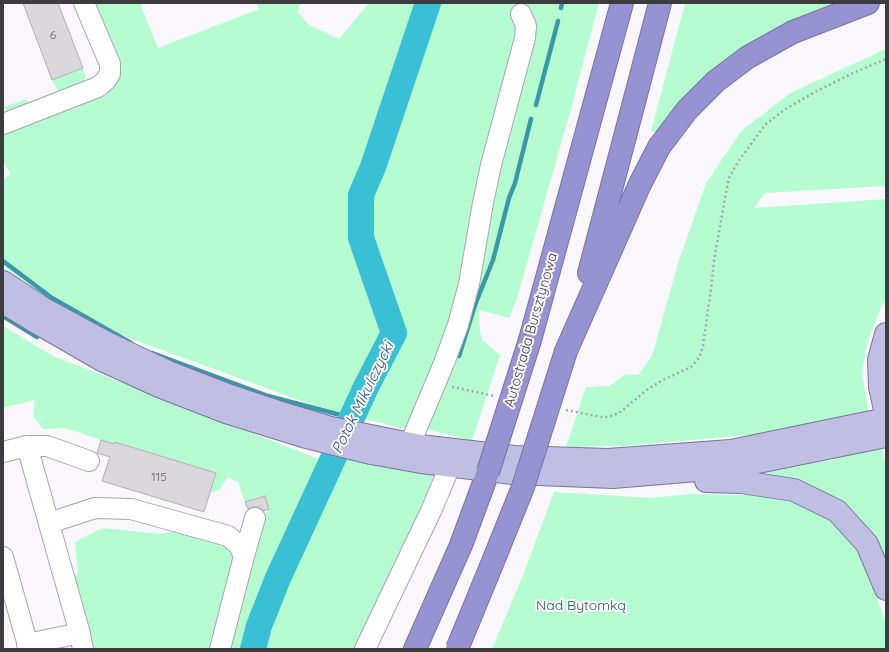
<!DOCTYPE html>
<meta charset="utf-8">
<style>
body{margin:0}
#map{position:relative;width:889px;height:652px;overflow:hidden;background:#f9f6fc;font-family:Quicksand,sans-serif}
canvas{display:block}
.frame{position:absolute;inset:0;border:4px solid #3c3b3e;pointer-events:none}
</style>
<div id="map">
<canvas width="889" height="652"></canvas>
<div class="frame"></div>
</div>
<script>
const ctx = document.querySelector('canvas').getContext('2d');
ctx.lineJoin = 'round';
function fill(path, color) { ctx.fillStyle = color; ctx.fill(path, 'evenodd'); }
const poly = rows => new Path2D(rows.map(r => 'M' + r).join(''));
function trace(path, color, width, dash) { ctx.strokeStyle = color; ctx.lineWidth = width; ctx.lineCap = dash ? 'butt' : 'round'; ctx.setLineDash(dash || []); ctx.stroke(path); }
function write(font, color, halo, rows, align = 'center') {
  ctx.font = font + ' Quicksand,sans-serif'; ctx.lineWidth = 4; ctx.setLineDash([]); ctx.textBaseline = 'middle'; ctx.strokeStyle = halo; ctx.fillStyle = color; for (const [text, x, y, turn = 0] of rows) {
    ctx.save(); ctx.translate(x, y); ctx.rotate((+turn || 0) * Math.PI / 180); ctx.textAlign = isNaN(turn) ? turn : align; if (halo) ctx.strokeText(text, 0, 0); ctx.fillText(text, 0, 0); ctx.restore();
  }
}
const green = poly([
 [96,3,140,3,158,48,259,9,256,3,300,3,298,12,309,25,339,39,369,3,599,3,571,109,516,302,509,318,479,310,480,332,483,341,500,355,472,441,410,425,404,429,318,407,118,334,70,313,3,266,3,179,11,174,3,162,3,131,96,95,118,57],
 [685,3,841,3,674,110,656,133,651,131],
 [886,49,886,186,765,193,754,208,886,199,886,300,881,307,867,344,862,372,869,414,785,432,623,446,566,447,586,387,609,386,626,374,638,375,652,356,678,263,706,183,742,130,792,92],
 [83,68,86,77,84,82,62,91,57,89,52,80],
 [27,99,27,103,24,106,8,111,3,107],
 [3,326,51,355,324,461,314,491,284,550,255,622,248,649,226,649,260,522,269,509,265,496,245,502,238,482,228,477,220,489,210,493,216,473,115,442,114,444,65,428,43,429,33,416,35,400,3,408],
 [881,444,886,466,886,568,874,541,752,474,830,460],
 [340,455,434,471,437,477,362,649,256,649,262,623,283,572],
 [554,492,653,498,689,494,755,495,792,502,819,514,841,529,860,551,886,623,886,649,492,649,523,575],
 [102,528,161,534,181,530,231,547,234,563,213,649,88,649,70,577,78,574,75,542]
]);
const stream = poly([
 [561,8,562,3],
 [536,105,558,21],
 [3,261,52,298,131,343],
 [3,316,37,337],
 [152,353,268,396,352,418],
 [459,356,475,305,493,260,509,198,515,183,531,119]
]);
const river = poly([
 [253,649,259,626,278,578,366,387,394,333,361,238,361,195,373,167,428,3]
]);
const building = poly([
 [23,3,58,3,83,68,52,80,23,3],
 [101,440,114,444,115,442,216,473,204,512,102,481,110,457,97,453,101,440],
 [265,496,269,509,264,511,259,507,253,507,248,509,245,502,265,496]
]);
const path = poly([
 [452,387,495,396],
 [566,410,601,417,608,417,619,413,648,389,663,380,691,367,699,358,703,346,711,289,714,261,725,198,729,178,738,162,765,125,784,110,813,93,853,73,886,59]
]);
const minor = poly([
 [3,124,98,87,105,81,110,74,110,64,84,3],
 [410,444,444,363,458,325,469,284,483,203,491,165,525,38,526,26,521,14],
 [27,446,47,446,89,461],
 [3,452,27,446,79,630,83,649],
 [49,523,95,508,131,509,228,536,239,545,244,556],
 [3,557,29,649],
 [27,644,80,633],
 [220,649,244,556,255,518],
 [365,649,431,511,450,466]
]);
const major = poly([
 [3,282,44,309,107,343,168,372,230,396,278,412,331,428,420,446,514,457,608,460,731,451,886,419],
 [3,302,36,322,102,360,159,386,226,412,303,436,371,453,421,462,513,473,613,477,733,467,886,436],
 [886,334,879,360,880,387,886,414],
 [706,481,741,482,794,490,837,511,867,544,886,589]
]);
const highway = poly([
 [589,273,632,110,660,3],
 [530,340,622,3],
 [566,351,621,227,639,186,659,147,687,110,716,81,748,57,793,32,868,3],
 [415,649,461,545,488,472]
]);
const highwayBridge = poly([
 [488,472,530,340],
 [457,649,494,559,523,487,566,351]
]);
const numberNames = [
 ["6",53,35],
 ["115",159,477]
];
const streetNames = [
 ["Autostrada Bursztynowa",531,330,-74]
];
const parkNames = [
 ["Nad Bytomką",581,606]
];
const waterNames = [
 ["Potok Mikulczycki",363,398,-64]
];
fill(green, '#b5fdd1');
trace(stream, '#3b98a7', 4.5);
trace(river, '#3ac0d4', 26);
fill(building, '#d9d6dc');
trace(building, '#b2afb4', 1);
trace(minor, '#a7a4aa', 22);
trace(major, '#77749e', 24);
trace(highway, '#77749e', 24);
trace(path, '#a8a5aa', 2.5, [2, 3]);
trace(minor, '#fff', 20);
trace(major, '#c1bee3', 22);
trace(highway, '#9792d1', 22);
trace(highwayBridge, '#77749e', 24, []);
trace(highwayBridge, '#9792d1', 22);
write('12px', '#636266', null, numberNames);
write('14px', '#3c3b3e', '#f9f6fc', streetNames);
write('14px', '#236543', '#f9f6fc', parkNames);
write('italic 15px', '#245962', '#f9f6fc', waterNames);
</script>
